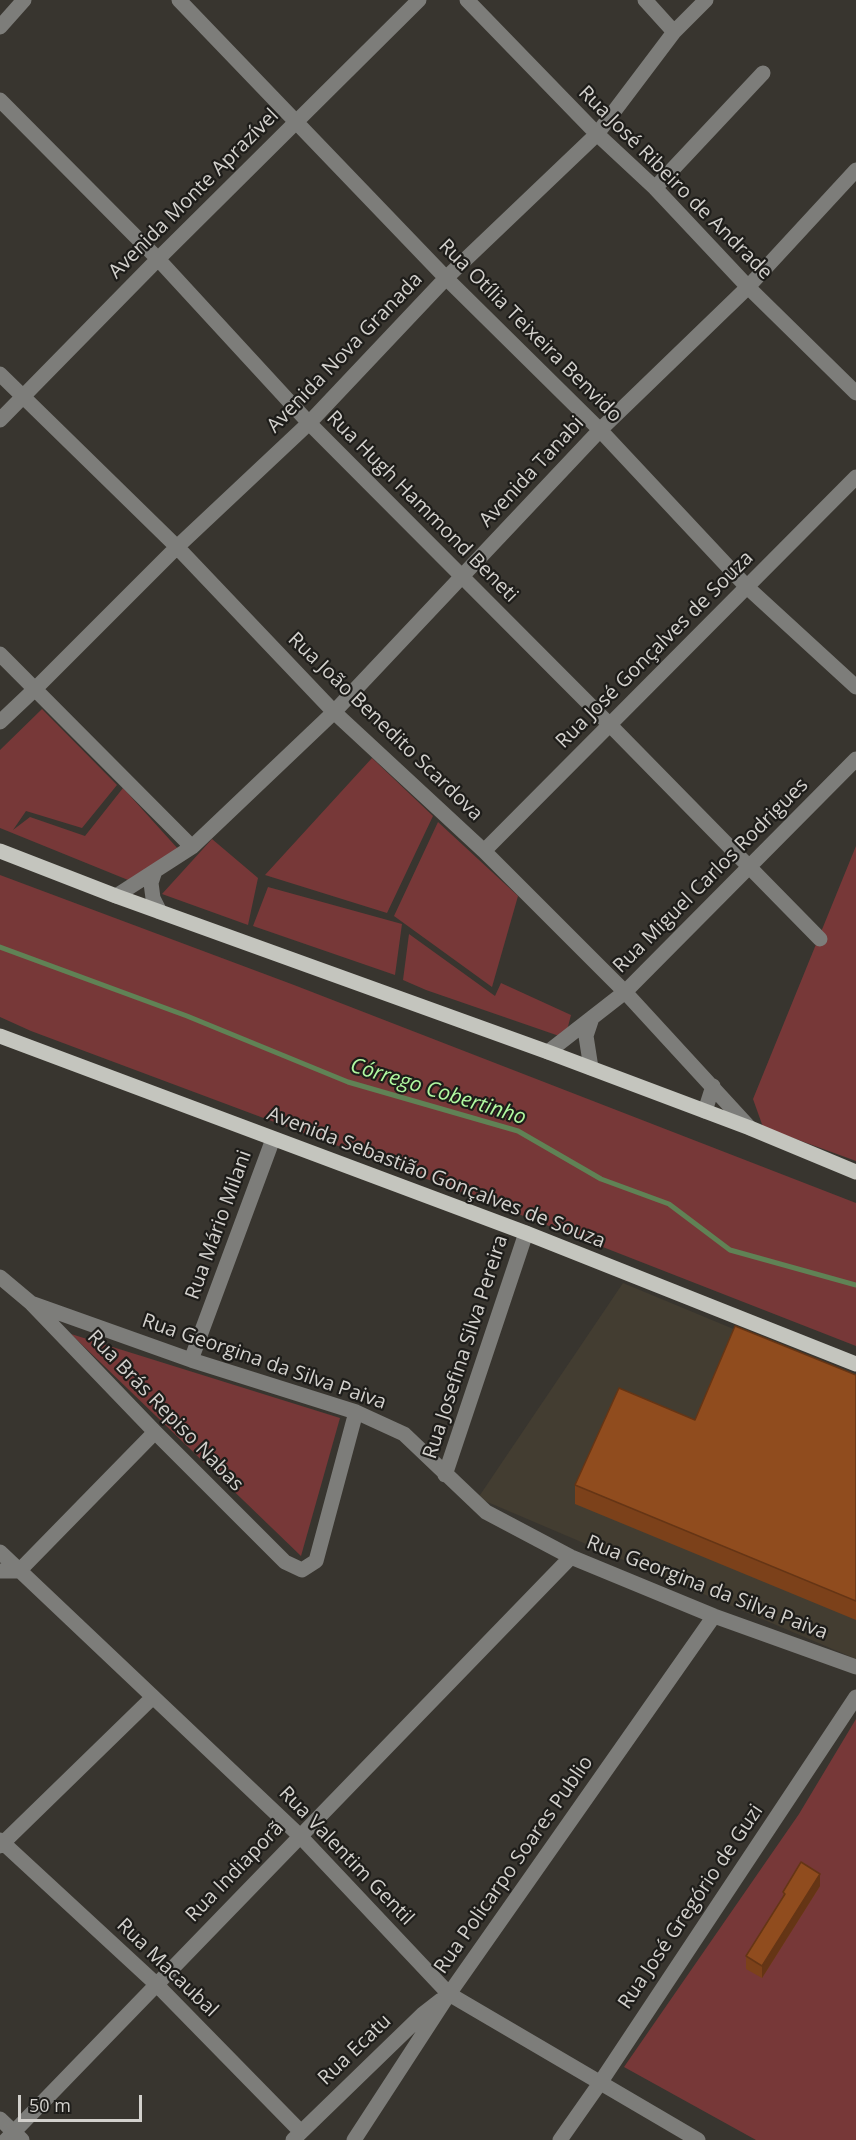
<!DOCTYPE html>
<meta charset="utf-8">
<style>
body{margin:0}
#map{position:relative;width:856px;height:2140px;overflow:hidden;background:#38352f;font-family:"Open Sans",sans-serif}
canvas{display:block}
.scale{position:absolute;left:18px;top:2095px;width:124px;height:27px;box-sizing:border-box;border:3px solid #d3d1cd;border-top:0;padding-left:8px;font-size:18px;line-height:21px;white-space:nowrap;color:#d3d1cd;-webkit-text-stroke:4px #1e1d1a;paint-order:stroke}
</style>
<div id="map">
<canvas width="856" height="2140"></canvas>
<div class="scale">50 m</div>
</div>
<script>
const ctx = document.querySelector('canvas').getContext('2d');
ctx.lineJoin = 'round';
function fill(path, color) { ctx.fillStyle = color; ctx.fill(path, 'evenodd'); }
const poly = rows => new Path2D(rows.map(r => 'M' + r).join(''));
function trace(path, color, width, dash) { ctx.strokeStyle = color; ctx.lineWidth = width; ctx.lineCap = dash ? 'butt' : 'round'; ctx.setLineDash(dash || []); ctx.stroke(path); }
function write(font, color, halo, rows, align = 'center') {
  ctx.font = font + ' "Open Sans",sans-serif'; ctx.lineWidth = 4.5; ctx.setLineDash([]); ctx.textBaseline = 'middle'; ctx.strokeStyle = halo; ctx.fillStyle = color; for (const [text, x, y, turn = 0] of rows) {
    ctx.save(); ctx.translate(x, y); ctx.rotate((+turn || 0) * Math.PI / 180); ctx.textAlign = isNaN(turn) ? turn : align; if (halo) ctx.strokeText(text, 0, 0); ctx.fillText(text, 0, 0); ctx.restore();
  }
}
const built = poly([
 [623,1283,856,1380,856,1659,478,1498]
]);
const green = poly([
 [42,709,117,785,82,828,26,811,13,830,30,817,85,836,123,788,179,850,133,882,0,828,0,750],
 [372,758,433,816,387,913,265,875],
 [438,822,518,896,492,987,394,916],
 [212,839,258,878,248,925,162,894],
 [856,846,856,1161,763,1127,753,1099],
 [0,875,294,985,856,1203,856,1346,480,1199,31,1031,0,1017],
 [268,887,402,924,395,975,253,926],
 [409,934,495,996,501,983,571,1015,565,1038,426,990,403,980],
 [71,1334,340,1418,301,1556],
 [856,1719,856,2140,756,2140,624,2067,799,1814]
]);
const stream = poly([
 [0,947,187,1016,348,1082,518,1131,601,1179,669,1204,730,1250,856,1285]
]);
const minor = poly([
 [179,0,446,278,600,430,747,587,856,687],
 [467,0,597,134,655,188,748,287,856,393],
 [645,0,674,32],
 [0,27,24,0],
 [0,100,158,259,309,423,610,725,820,939],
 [655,188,763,73],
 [0,374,177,547,334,712,484,851,625,992,750,1128],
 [0,420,158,259,419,0],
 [0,654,192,847],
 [0,722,35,689,177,547,309,423,446,278,597,134,674,32,706,0],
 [484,851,856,477],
 [155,871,151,883,153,898,160,912],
 [116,896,192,847,334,712,600,430,748,287,856,170],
 [548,1052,625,992,856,759],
 [591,1068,586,1036,592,1018],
 [705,1111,713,1086],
 [0,1277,31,1303,155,1432,285,1562,302,1570,316,1561,356,1412],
 [31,1303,191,1360,356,1412,404,1434,486,1512,571,1557,714,1616,856,1667],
 [191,1360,273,1139],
 [445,1475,526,1233],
 [0,1552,300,1836,449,1994,698,2140],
 [0,1571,19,1571,155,1432],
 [0,1840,156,1984,301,2132],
 [0,1846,153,1697],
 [0,2119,22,2140],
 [6,2140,571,1557],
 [293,2140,423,2014,441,2000],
 [354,2140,449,1994,714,1616],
 [560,2140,600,2083,856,1697]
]);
const major = poly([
 [0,851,116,896,548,1052,750,1128,856,1172],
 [0,1036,526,1233,856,1364]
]);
const wall = poly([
 [856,1375,856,1620,575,1504,575,1485,695,1420],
 [820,1886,762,1978,746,1969,746,1956,783,1898,783,1892]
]);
const shadedWall = poly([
 [820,1874,820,1886,762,1978,762,1966]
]);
const building = poly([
 [735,1326,856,1375,856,1601,575,1485,619,1388,695,1420,735,1326],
 [801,1862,820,1874,762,1966,746,1956,785,1894,783,1892,801,1862]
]);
const streetNames = [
 ["Rua José Ribeiro de Andrade",675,183,45],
 ["Avenida Monte Aprazível",194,194,-45],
 ["Rua Otília Teixeira Benvido",530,331,45],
 ["Avenida Nova Granada",345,353,-46],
 ["Avenida Tanabi",532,472,-47],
 ["Rua Hugh Hammond Beneti",422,507,45],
 ["Rua José Gonçalves de Souza",655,650,-45],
 ["Rua João Benedito Scardova",385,727,44],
 ["Rua Miguel Carlos Rodrigues",711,876,-45],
 ["Avenida Sebastião Gonçalves de Souza",436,1178,21],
 ["Rua Mário Milani",219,1225,-70],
 ["Rua Josefina Silva Pereira",466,1347,-72],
 ["Rua Georgina da Silva Paiva",264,1362,19],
 ["Rua Brás Repiso Nabas",165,1411,46],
 ["Rua Georgina da Silva Paiva",707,1588,21],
 ["Rua Valentim Gentil",346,1856,46],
 ["Rua Policarpo Soares Publio",514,1865,-55],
 ["Rua Indiaporã",235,1872,-46],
 ["Rua José Gregório de Guzi",691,1907,-56],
 ["Rua Macaubal",167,1968,44],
 ["Rua Ecatu",355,2050,-44]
];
const waterNames = [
 ["Córrego Cobertinho",438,1092,17]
];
fill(built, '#433d31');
fill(green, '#773838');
trace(stream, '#608255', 5);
trace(minor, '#7d7d7a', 15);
trace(major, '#c4c5be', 15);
fill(wall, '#7c411a');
fill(shadedWall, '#653515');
fill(building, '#904c1e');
trace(building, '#653515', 1.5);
write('20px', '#d3d1cd', '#1e1d1a', streetNames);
write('italic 21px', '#b1faa1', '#1e1d1a', waterNames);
</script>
